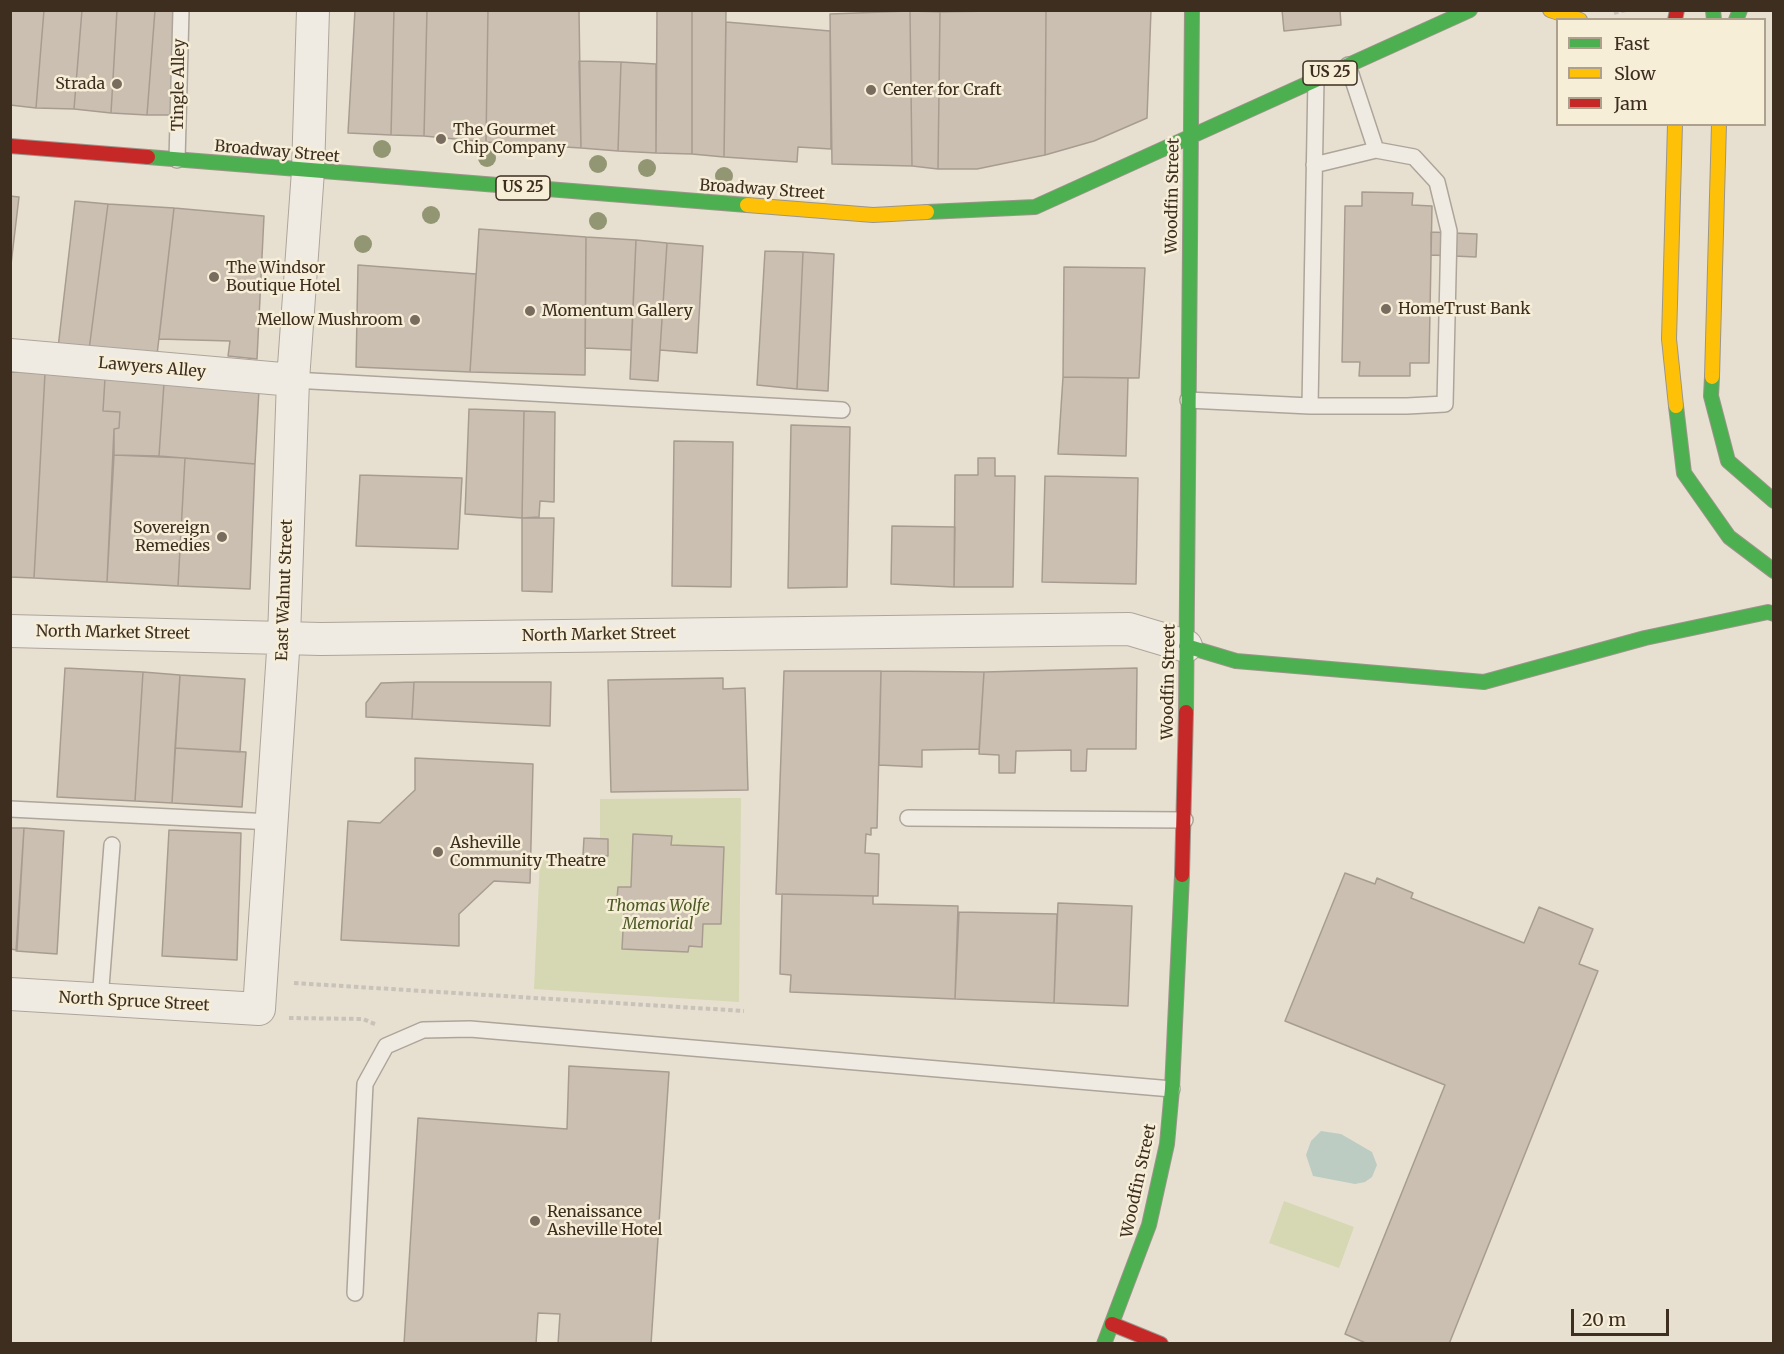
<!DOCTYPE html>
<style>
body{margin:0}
#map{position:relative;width:1784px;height:1354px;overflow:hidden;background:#e7e0d1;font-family:Merriweather,serif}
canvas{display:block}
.frame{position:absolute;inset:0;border:12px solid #3d2e20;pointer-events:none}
.legend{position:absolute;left:1556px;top:18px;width:210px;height:108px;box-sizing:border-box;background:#f7eed8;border:2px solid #ada18e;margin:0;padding:8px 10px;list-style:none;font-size:18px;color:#3d2e20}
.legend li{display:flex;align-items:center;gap:12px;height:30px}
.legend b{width:30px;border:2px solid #ada18e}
.scale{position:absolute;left:1571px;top:1309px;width:98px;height:27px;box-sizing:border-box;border:3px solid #3d2e20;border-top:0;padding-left:8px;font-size:18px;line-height:21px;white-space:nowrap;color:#3d2e20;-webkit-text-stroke:4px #f7eed8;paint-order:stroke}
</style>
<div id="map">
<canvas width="1784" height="1354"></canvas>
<div class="frame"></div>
<ul class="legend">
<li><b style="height:8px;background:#4caf50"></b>Fast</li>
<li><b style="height:8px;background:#ffc107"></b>Slow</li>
<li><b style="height:8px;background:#c62828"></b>Jam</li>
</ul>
<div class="scale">20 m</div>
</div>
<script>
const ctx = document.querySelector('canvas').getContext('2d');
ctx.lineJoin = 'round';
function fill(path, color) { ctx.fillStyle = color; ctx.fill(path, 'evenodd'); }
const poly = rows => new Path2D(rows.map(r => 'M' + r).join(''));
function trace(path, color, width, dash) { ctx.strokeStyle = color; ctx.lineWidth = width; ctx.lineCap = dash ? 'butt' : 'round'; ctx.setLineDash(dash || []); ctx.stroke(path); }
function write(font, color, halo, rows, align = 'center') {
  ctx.font = font + ' Merriweather,serif'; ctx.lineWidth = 5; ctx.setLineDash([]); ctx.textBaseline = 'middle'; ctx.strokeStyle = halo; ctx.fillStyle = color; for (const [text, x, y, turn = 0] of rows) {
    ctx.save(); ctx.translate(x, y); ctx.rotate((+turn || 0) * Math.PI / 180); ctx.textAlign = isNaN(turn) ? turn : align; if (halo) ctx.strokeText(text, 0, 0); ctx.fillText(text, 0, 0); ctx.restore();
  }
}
const green = poly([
 [741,798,739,1002,534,989,540,858,600,858,600,799],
 [1284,1201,1354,1227,1339,1268,1269,1243]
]);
const water = poly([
 [1321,1131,1341,1134,1372,1152,1377,1165,1372,1177,1365,1182,1355,1184,1313,1176,1306,1155,1311,1141]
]);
const building = poly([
 [10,10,44,10,36,108,10,105,10,10],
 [44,10,82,10,74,109,36,108,44,10],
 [82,10,117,10,111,113,74,109,82,10],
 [117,10,155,10,147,115,111,113,117,10],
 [155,10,174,10,173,115,147,115,155,10],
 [355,10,394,10,391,135,348,133,355,10],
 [394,10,427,10,424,136,391,135,394,10],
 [427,10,488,10,486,142,424,136,427,10],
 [488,10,579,10,581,148,486,142,488,10],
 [657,10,692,10,692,154,656,153,657,10],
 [692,10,726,10,724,157,692,154,692,10],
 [1046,10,1045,155,977,169,938,169,940,12,1046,10],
 [1046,10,1151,10,1147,118,1094,141,1045,155,1046,10],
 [1282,10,1340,10,1341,25,1284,31,1282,10],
 [910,11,912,166,832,164,830,14,910,11],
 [910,11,940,12,938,169,912,166,910,11],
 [726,22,830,31,831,149,798,147,797,162,724,157,726,22],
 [579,61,621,62,618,151,581,148,579,61],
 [621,62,656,64,656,153,618,151,621,62],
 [1362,192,1413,193,1412,205,1432,206,1429,363,1410,363,1410,376,1359,376,1360,362,1342,362,1345,206,1362,206,1362,192],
 [10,196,19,197,10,273,10,196],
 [75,201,108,204,89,350,58,348,75,201],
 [108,204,174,208,157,355,89,350,108,204],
 [174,208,264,216,257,359,228,356,230,341,159,339,174,208],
 [479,229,586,237,585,375,470,372,479,229],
 [1431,232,1477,234,1476,257,1431,255,1431,232],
 [586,237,636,240,631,350,585,348,586,237],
 [636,240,667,243,658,381,630,379,636,240],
 [667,243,703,246,697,353,660,350,667,243],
 [765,251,803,252,797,389,757,385,765,251],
 [803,252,834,254,828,391,797,389,803,252],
 [358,265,476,274,470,372,356,367,358,265],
 [1064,267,1145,268,1139,378,1063,377,1064,267],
 [10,372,45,373,34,578,10,577,10,372],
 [45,373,105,378,103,411,120,412,119,428,114,429,107,582,34,578,45,373],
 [1063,377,1128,378,1126,456,1058,454,1063,377],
 [105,378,164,383,159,456,114,455,114,429,119,428,120,412,103,411,105,378],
 [164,383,259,389,255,464,159,456,164,383],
 [469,409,524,411,522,518,465,514,469,409],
 [524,411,555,412,554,502,540,501,539,517,522,518,524,411],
 [791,425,850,427,847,587,788,588,791,425],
 [674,441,733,442,731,587,672,586,674,441],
 [114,455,185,458,178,586,107,582,114,455],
 [185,458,255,464,250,589,178,586,185,458],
 [978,458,995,458,995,476,1015,476,1013,587,954,587,955,475,978,475,978,458],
 [360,475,462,478,458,549,356,546,360,475],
 [1045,476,1138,478,1136,584,1042,582,1045,476],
 [522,518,554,518,552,592,522,591,522,518],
 [892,526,955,527,954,587,891,584,892,526],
 [65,668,143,672,135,801,57,797,65,668],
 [1137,668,1136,749,1087,749,1086,771,1071,771,1071,750,1016,751,1015,773,999,773,999,755,979,754,984,672,1137,668],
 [784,671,881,671,877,828,871,828,871,835,866,834,865,853,879,854,878,896,776,894,784,671],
 [881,671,984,672,979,749,922,750,922,767,879,765,881,671],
 [143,672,180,675,172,803,135,801,143,672],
 [180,675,245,679,240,752,175,748,180,675],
 [723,678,723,689,745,688,748,790,611,792,608,680,723,678],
 [414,682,551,682,550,726,412,719,414,682],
 [414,682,412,719,366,717,366,703,381,683,414,682],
 [175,748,246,752,242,807,172,803,175,748],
 [415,758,533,764,530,883,494,881,459,914,459,946,341,940,348,821,380,823,415,790,415,758],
 [10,828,24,828,17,950,10,949,10,828],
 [24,828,64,831,57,954,16,951,24,828],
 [169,830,241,833,237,960,162,956,169,830],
 [633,834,672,836,671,845,724,847,721,924,703,924,702,947,689,946,688,952,622,949,624,912,616,911,618,887,631,887,633,834],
 [584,838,608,839,608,856,583,855,584,838],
 [1345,873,1375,884,1377,878,1413,893,1411,898,1524,943,1539,907,1593,929,1579,964,1598,971,1449,1344,1368,1344,1345,1334,1445,1085,1285,1021,1345,873],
 [782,894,873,896,873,904,958,906,955,999,790,992,791,975,780,974,782,894],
 [1058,903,1132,906,1128,1006,1054,1003,1058,903],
 [959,912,1057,914,1054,1003,955,999,959,912],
 [569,1066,669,1072,651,1344,558,1344,560,1314,538,1313,536,1344,404,1344,418,1118,567,1129,569,1066]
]);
const path = poly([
 [1614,13,1626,10],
 [294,983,744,1011],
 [289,1018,363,1019,377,1025]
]);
const lane = poly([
 [1316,79,1310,406,1407,406,1445,404,1449,231,1437,182,1414,157,1376,150,1348,65],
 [177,160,181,10],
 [1314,165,1376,150],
 [293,380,842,410],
 [1188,400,1310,406],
 [10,809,272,822],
 [908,818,1185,820],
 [100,1000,112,845],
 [355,1293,365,1084,386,1046,423,1030,470,1029,1172,1089]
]);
const street = poly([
 [10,355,293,380],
 [10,631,321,639,1129,629,1186,646],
 [10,994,259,1009,284,637,293,380,308,171,313,10]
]);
const fast = poly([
 [1713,10,1714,20],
 [1736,20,1740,10],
 [148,157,747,205],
 [927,212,1035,207,1470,10],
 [1712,377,1711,396,1728,461,1774,501],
 [1676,406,1684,473,1729,537,1774,571],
 [1186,646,1236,661,1484,682,1645,638,1768,612,1774,614],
 [1186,712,1192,10],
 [1104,1344,1149,1225,1167,1144,1172,1089,1182,875]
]);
const slow = poly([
 [1550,10,1580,20],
 [1675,124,1669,339,1676,406],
 [747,205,873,215,927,212],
 [1712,377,1719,124]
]);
const jam = poly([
 [1675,20,1677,10],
 [10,146,148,157],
 [1182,875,1186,712],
 [1112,1324,1161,1344]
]);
const trees = [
 [382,149],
 [487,158],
 [598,164],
 [647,168],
 [724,176],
 [431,215],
 [598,221],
 [363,244]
];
const markers = [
 [117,84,6,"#786c5e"],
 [871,90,6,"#786c5e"],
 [441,139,6,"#786c5e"],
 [214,277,6,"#786c5e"],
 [1386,309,6,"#786c5e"],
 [530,311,6,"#786c5e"],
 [415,320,6,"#786c5e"],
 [222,537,6,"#786c5e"],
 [438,852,6,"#786c5e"],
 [535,1221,6,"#786c5e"]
];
const shields = [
 [1330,73,54],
 [523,188,54]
];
const shieldNames = [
 ["US 25",1330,73],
 ["US 25",523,188]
];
const poiNames = [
 ["Strada",105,84,"right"],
 ["Center for Craft",883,90],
 ["The Gourmet",453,130],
 ["Chip Company",453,148],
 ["The Windsor",226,268],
 ["Boutique Hotel",226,286],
 ["HomeTrust Bank",1398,309],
 ["Momentum Gallery",542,311],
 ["Mellow Mushroom",403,320,"right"],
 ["Sovereign",210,528,"right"],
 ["Remedies",210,546,"right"],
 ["Asheville",450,843],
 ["Community Theatre",450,861],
 ["Renaissance",547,1212],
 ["Asheville Hotel",547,1230]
];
const streetNames = [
 ["Tingle Alley",179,85,-89],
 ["Broadway Street",277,152,5],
 ["Broadway Street",762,190,4],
 ["Woodfin Street",1173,196,-89],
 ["Lawyers Alley",152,368,5],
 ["East Walnut Street",285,590,-88],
 ["North Market Street",113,633,1],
 ["North Market Street",599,635,-1],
 ["Woodfin Street",1169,682,-89],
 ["North Spruce Street",134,1002,3],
 ["Woodfin Street",1139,1181,-78]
];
const parkNames = [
 ["Thomas Wolfe",658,906],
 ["Memorial",658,924]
];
fill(green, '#d6d7b3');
fill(water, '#bcccc2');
fill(building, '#cbbfb2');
trace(building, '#a89c90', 1.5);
trace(lane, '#ada599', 18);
trace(street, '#ada599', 34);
trace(fast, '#9c958a', 16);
trace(slow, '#9c958a', 16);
trace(jam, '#9c958a', 16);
trace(path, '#c8c2b9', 4, [4.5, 3]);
trace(lane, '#efebe3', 15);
trace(street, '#efebe3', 32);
trace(fast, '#4caf50', 14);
trace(slow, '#ffc107', 14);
trace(jam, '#c62828', 14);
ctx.fillStyle = '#929673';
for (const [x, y] of trees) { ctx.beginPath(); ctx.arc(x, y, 9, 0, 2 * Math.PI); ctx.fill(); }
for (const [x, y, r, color] of markers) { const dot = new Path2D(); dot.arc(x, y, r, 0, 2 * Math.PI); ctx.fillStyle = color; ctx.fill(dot); trace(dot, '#f7eed8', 2); }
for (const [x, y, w] of shields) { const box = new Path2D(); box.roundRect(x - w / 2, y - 12, w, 24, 4.5); ctx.fillStyle = '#f7eed8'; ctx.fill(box); trace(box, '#3d2e20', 1.5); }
write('bold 15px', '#3d2e20', null, shieldNames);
write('16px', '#3d2e20', '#f7eed8', poiNames, 'left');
write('16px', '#3d2e20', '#f7eed8', streetNames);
write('italic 16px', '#4d5a26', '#f7eed8', parkNames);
</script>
